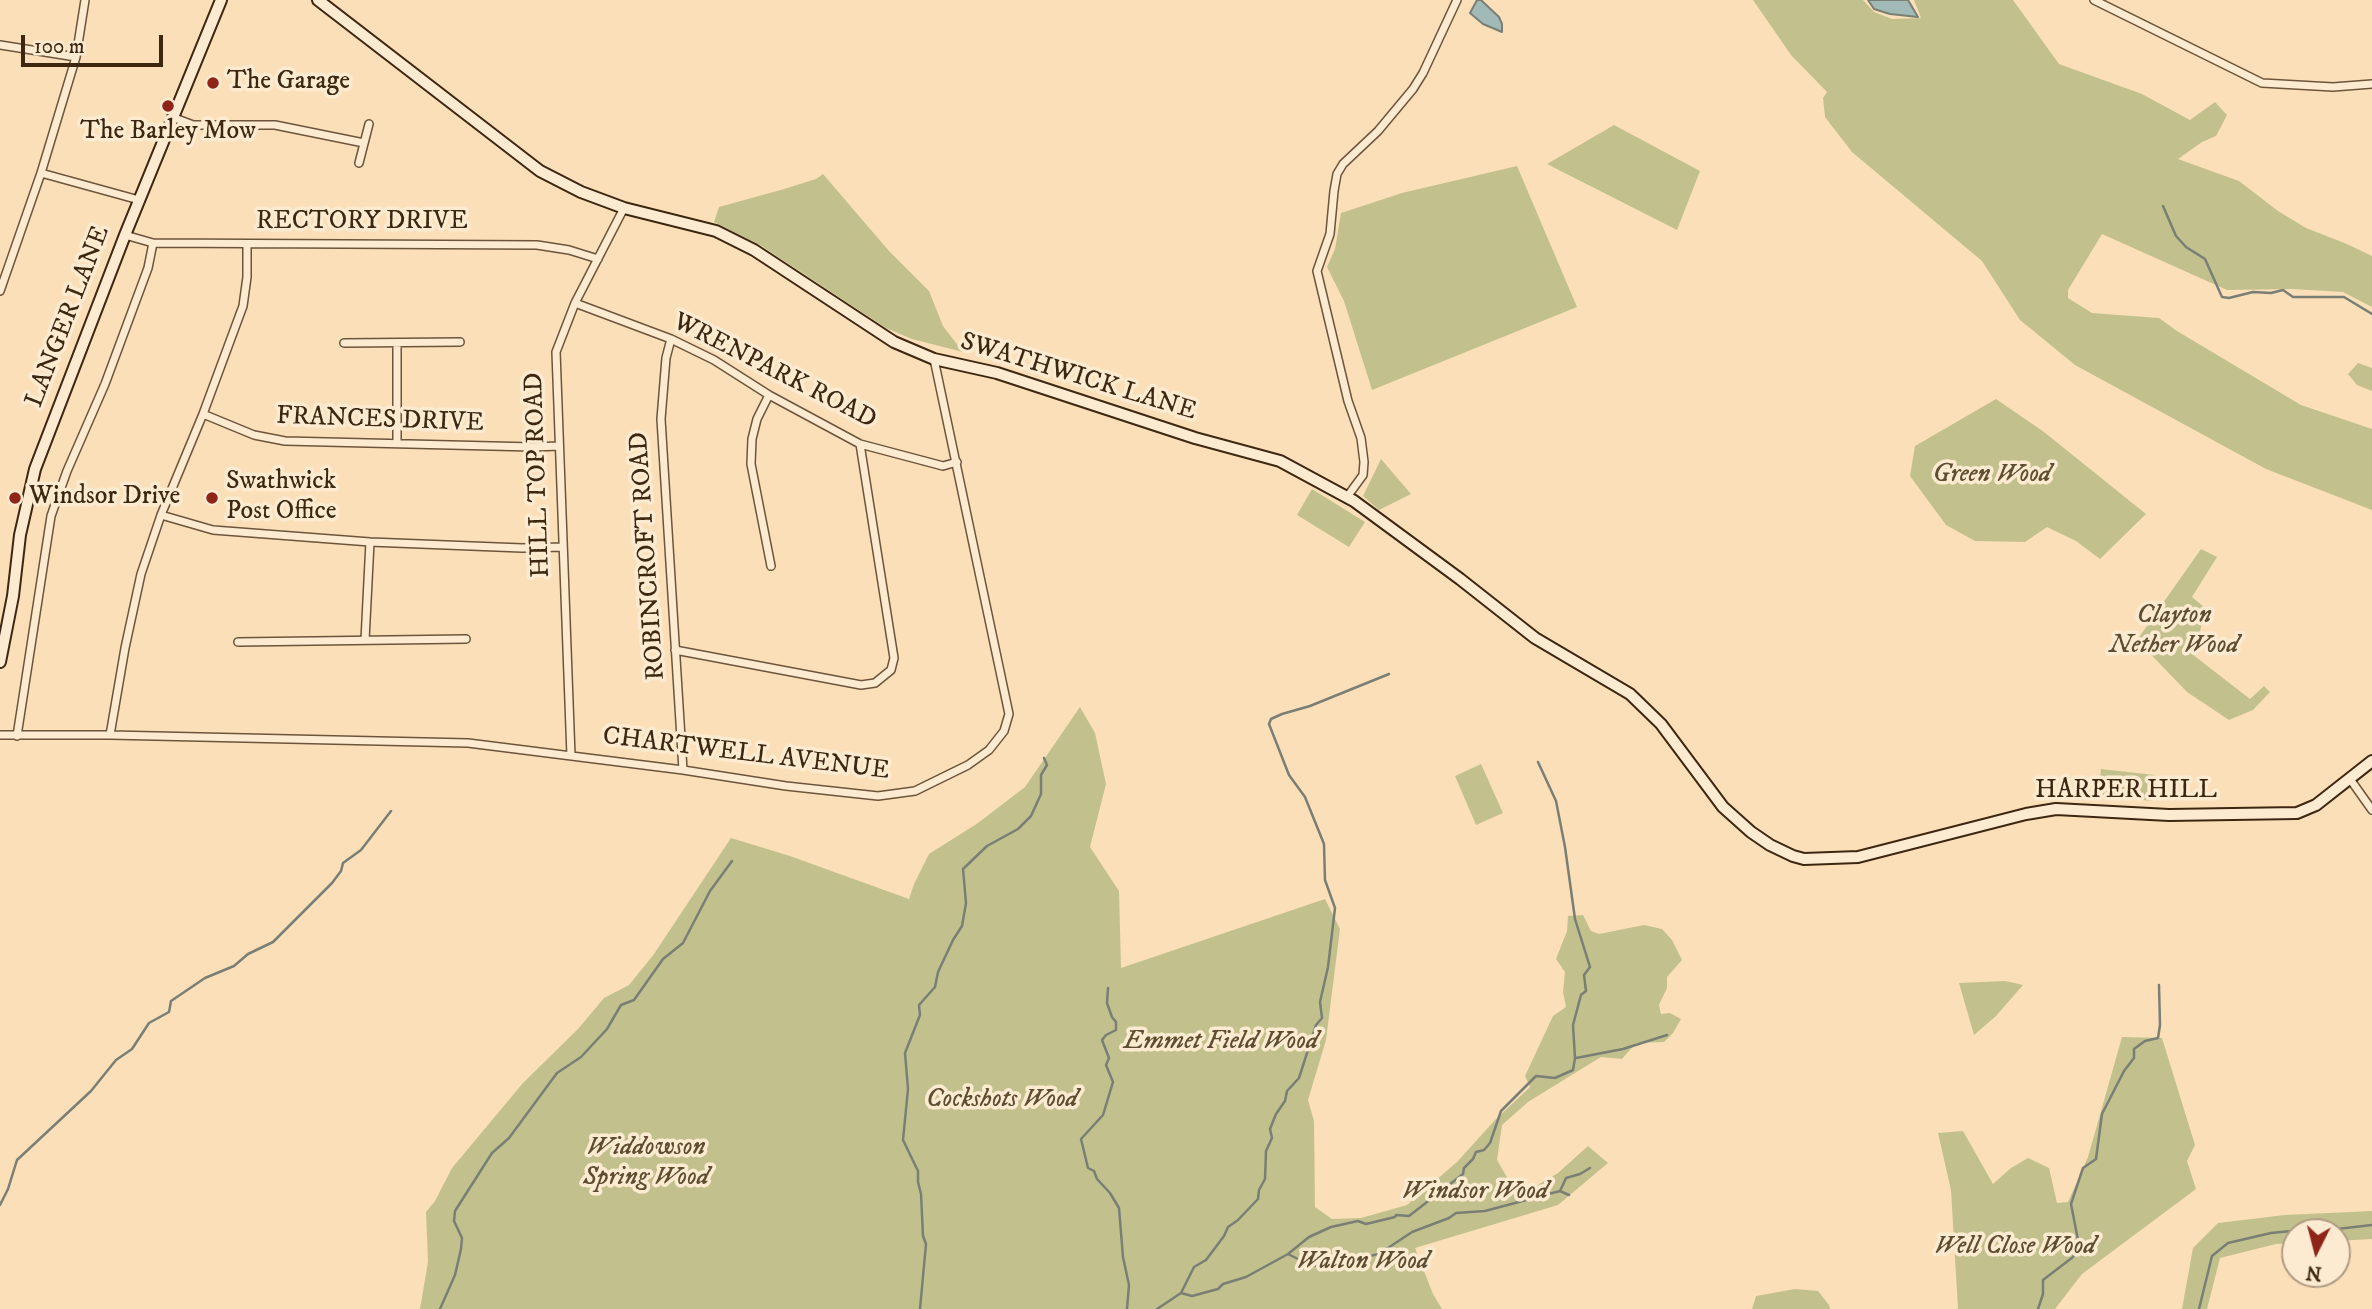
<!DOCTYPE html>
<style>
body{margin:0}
#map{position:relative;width:2372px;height:1309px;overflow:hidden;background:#fbdfb8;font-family:"IM FELL DW Pica",serif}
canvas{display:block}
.north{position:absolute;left:2281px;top:1218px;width:70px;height:70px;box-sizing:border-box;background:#fcead1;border:2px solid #b09c84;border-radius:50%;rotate:186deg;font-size:19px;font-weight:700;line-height:28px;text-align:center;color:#3d2711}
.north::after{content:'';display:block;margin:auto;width:24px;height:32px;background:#8f2418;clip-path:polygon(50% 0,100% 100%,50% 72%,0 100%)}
.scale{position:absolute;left:21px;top:35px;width:142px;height:32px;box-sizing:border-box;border:4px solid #3d2711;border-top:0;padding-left:9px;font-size:21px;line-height:24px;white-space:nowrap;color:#3d2711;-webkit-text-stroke:5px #fcead1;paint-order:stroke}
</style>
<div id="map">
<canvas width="2372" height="1309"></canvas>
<div class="north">N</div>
<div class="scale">100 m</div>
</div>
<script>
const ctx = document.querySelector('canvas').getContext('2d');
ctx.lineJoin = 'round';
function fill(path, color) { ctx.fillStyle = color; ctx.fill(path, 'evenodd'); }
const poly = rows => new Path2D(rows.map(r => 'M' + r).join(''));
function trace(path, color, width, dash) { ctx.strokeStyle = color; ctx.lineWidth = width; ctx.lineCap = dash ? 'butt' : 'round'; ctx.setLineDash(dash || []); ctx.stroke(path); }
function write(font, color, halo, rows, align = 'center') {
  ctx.font = font + ' "IM FELL DW Pica",serif'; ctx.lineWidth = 7; ctx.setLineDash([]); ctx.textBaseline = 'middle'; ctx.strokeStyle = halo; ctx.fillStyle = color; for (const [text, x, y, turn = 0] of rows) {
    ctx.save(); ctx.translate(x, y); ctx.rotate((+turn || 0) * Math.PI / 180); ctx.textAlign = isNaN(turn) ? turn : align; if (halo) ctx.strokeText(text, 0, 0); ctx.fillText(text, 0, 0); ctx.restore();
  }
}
const green = poly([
 [1753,0,1863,0,1874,12,1892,19,1921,18,1914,0,2013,0,2059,64,2142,94,2190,120,2215,102,2227,115,2216,136,2202,142,2178,159,2239,181,2278,211,2306,228,2347,244,2372,256,2372,307,2343,292,2292,289,2227,290,2102,234,2068,290,2068,298,2092,313,2159,318,2177,331,2301,405,2372,429,2372,510,2266,469,2075,365,2020,320,1982,261,1852,152,1825,117,1823,98,1827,92,1791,55],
 [1614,125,1700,171,1677,230,1547,164],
 [1517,166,1577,307,1372,390,1344,301,1327,267,1335,249,1341,213,1402,193],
 [823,174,889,251,929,291,943,326,963,352,912,339,886,328,760,245,714,222,719,207,784,189,816,179],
 [2358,363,2372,368,2372,391,2357,385,2348,374],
 [1996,399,2044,432,2146,514,2100,559,2076,541,2047,527,2025,542,1975,541,1946,525,1910,476,1915,446],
 [1381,459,1411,494,1379,510,1363,496],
 [1312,489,1365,522,1349,547,1297,515],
 [2201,549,2217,557,2192,597,2204,607,2198,646,2192,654,2250,699,2264,686,2270,692,2253,710,2229,720,2187,692,2137,640],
 [1080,707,1095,733,1106,784,1090,847,1119,891,1121,968,1325,899,1340,929,1326,1040,1308,1100,1314,1121,1315,1207,1332,1219,1361,1218,1407,1205,1457,1162,1495,1120,1530,1087,1525,1076,1553,1016,1566,1007,1563,992,1565,972,1556,959,1567,931,1568,916,1583,915,1591,931,1599,934,1644,925,1662,929,1672,940,1682,960,1667,977,1667,988,1659,1005,1661,1014,1670,1013,1681,1019,1673,1033,1664,1042,1636,1043,1622,1059,1601,1057,1528,1102,1502,1125,1497,1160,1508,1179,1524,1193,1558,1173,1588,1146,1608,1163,1558,1205,1415,1248,1433,1294,1442,1309,420,1309,428,1262,426,1212,435,1201,452,1168,523,1083,578,1029,604,998,629,985,654,954,731,838,790,856,909,899,914,884,929,854,978,823,1025,787],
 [1481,764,1503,813,1476,825,1455,776],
 [2101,769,2155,775,2152,801,2098,795],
 [2005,981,2023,985,1996,1016,1974,1035,1959,983],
 [2122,1037,2162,1038,2195,1145,2187,1161,2196,1189,2082,1274,2055,1309,1958,1309,1951,1190,1938,1133,1963,1131,1993,1184,2011,1168,2028,1158,2049,1168,2057,1203,2068,1202,2088,1157],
 [2372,1211,2372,1239,2337,1241,2337,1232,2295,1232,2295,1243,2276,1244,2220,1258,2207,1309,2182,1309,2193,1248,2218,1223,2285,1215],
 [1795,1289,1818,1291,1829,1305,1830,1309,1752,1309,1756,1296]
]);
const water = poly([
 [1477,0,1481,0,1499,17,1502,24,1502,32,1483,24,1470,13,1477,0],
 [1868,0,1908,0,1918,17,1890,14,1874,9,1868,0]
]);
const stream = poly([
 [2163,206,2176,236,2186,247,2205,259,2222,297,2229,298,2253,292,2271,293,2283,290,2293,297,2344,297,2372,314],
 [1108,988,1107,1003,1112,1017,1116,1022,1116,1030,1106,1035,1102,1040,1109,1058,1106,1065,1113,1082,1103,1115,1081,1139,1088,1168,1094,1171,1097,1179,1110,1193,1119,1208,1123,1257,1129,1285,1127,1309],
 [1576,1058,1623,1049,1667,1035],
 [1560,1191,1569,1195],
 [0,1205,8,1189,17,1160,91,1091,116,1060,132,1049,149,1023,169,1012,171,1001,205,978,234,966,248,954,273,942,332,883,341,871,343,863,361,850,391,811],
 [1288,1254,1310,1265,1323,1266,1379,1254,1412,1232,1449,1218,1456,1213,1485,1211,1560,1191,1566,1178,1580,1174,1590,1168],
 [1181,1293,1192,1296,1218,1289,1223,1284,1246,1277,1288,1254,1309,1237,1331,1227,1358,1221,1366,1224,1395,1217,1396,1215,1409,1216,1463,1174,1464,1168,1473,1159,1476,1152,1484,1150,1490,1143,1501,1111,1536,1076,1555,1078,1573,1070,1575,1058,1573,1025,1581,995,1586,991,1584,975,1590,967,1575,919,1565,847,1556,801,1538,762],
 [440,1309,455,1275,461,1249,462,1238,454,1221,455,1211,492,1153,509,1138,557,1073,581,1057,607,1029,621,1005,634,1000,663,959,683,943,710,891,732,861],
 [920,1309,926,1244,923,1236,921,1194,918,1182,918,1171,903,1140,908,1089,905,1053,920,1015,919,1005,935,987,938,972,953,940,962,926,966,903,963,869,987,846,1018,829,1031,816,1041,794,1041,775,1047,765,1044,758],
 [1157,1309,1181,1293,1194,1267,1206,1260,1224,1236,1228,1227,1238,1220,1258,1199,1259,1190,1265,1179,1266,1151,1272,1138,1270,1129,1276,1114,1285,1101,1287,1091,1299,1078,1316,1025,1322,1018,1320,1002,1328,967,1335,908,1325,880,1324,844,1305,797,1289,775,1269,724,1271,719,1282,714,1310,706,1389,674],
 [2038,1309,2043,1294,2043,1280,2073,1257,2079,1245,2071,1204,2083,1168,2096,1159,2102,1114,2124,1071,2134,1058,2134,1049,2145,1041,2158,1038,2160,1025,2159,985],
 [2199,1309,2212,1256,2228,1243,2271,1233,2291,1231,2313,1224,2337,1229,2372,1225]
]);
const street = poly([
 [2094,0,2262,83,2333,87,2372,84],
 [0,45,76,57],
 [172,117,193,125,275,125,364,143],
 [359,163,369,124],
 [41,173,139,200],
 [125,235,153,243,537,245,569,250,598,259],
 [0,291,41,173,76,57,85,0],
 [575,303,671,339,714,360,769,395,860,444,943,466,957,462],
 [671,339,666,358,661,419,683,770],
 [344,343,460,342],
 [397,343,397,443],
 [769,395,757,419,752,439,751,464,771,566],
 [203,414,254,435,285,441,533,447,559,446],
 [1347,497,1363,475,1364,462,1361,438,1348,401,1317,271,1330,234,1334,191,1337,174,1343,164,1378,131,1413,89,1423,73,1457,0],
 [161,515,213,530,370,542,522,548,563,547],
 [365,640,370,542],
 [238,642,466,639],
 [675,650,861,685,875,683,891,670,894,658,860,444],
 [0,735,110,735,468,743,683,770,786,786,878,796,915,791,968,765,989,750,1004,731,1009,714,934,359],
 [110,735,125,648,141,574,161,515,203,414,243,306,247,277,247,244],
 [17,736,51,516,67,471,105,384,148,268,153,243],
 [571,756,556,352,575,303,624,208],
 [2350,779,2372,810]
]);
const secondary = poly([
 [318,0,540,171,581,192,624,208,716,231,754,250,894,342,934,359,997,373,1195,438,1280,461,1354,501,1460,579,1535,638,1630,694,1661,724,1723,807,1751,832,1770,845,1793,856,1804,859,1858,857,2026,814,2056,809,2169,815,2297,813,2316,805,2372,761],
 [0,662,13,596,20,535,35,469,125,235,221,0]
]);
const markers = [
 [213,83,7,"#8f2418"],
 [168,106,7,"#8f2418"],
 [15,498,7,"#8f2418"],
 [212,498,7,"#8f2418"]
];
const poiNames = [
 ["The Garage",227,83],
 ["The Barley Mow",168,133,"center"],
 ["Swathwick",226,483],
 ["Post Office",226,513],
 ["Windsor Drive",29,498]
];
const streetNames = [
 ["RECTORY DRIVE",362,223],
 ["LANGER LANE",69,317,-69],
 ["WRENPARK ROAD",774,372,27],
 ["SWATHWICK LANE",1078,378,17],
 ["FRANCES DRIVE",380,421,2],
 ["HILL TOP ROAD",539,475,-92],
 ["ROBINCROFT ROAD",649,556,-94],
 ["CHARTWELL AVENUE",746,755,7],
 ["HARPER HILL",2126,792]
];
const parkNames = [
 ["Green Wood",1992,476],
 ["Clayton",2174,617],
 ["Nether Wood",2174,647],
 ["Emmet Field Wood",1221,1043],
 ["Cockshots Wood",1002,1101],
 ["Widdowson",646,1149],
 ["Spring Wood",646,1179],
 ["Windsor Wood",1475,1193],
 ["Well Close Wood",2015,1248],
 ["Walton Wood",1363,1263]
];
fill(green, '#c2c18d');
fill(water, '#a2bab7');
trace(water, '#7a7f75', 2);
trace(stream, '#7a7f75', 2.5);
trace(street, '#6c553b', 10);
trace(secondary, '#3d2711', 14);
trace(street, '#fcead1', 7);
trace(secondary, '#fcead1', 10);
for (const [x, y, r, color] of markers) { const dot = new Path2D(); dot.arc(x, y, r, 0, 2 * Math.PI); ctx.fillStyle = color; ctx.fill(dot); trace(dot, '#fcead1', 2.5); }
write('26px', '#3d2711', '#fcead1', poiNames, 'left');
write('26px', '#3d2711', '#fcead1', streetNames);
write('italic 26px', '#5e4e30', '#fcead1', parkNames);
</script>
